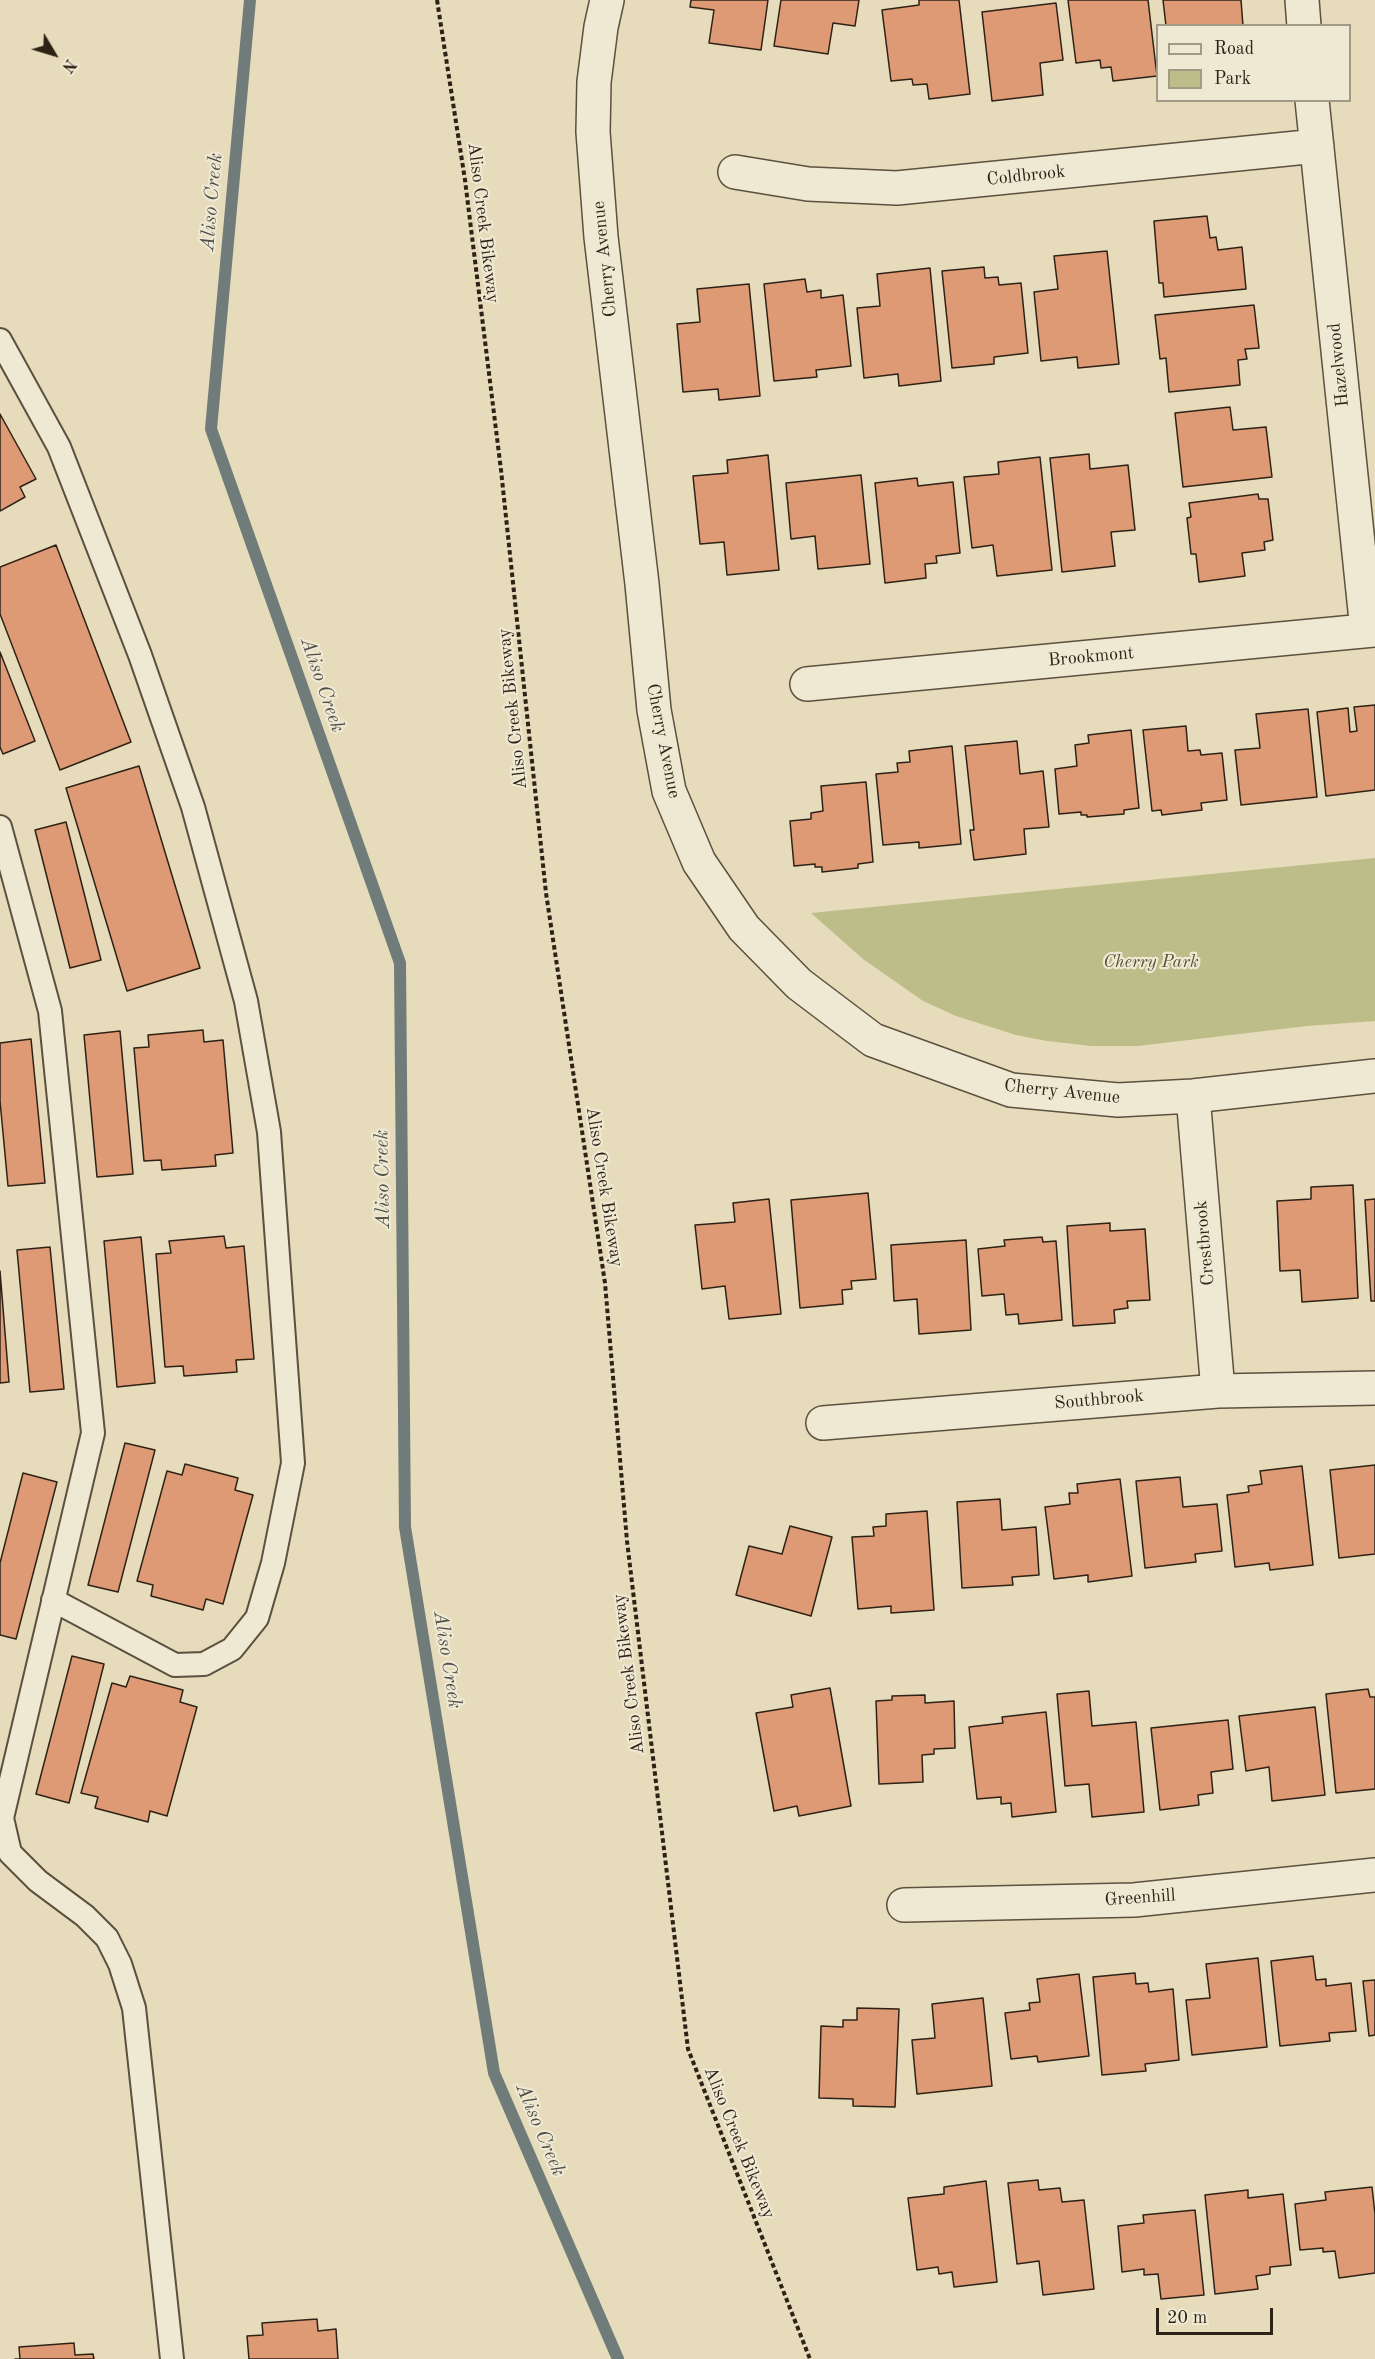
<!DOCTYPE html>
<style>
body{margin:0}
#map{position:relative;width:1375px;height:2359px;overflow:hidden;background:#e6dbba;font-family:"Old Standard TT",serif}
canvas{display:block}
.legend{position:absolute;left:1156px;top:24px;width:195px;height:78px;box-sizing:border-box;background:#efe8d2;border:2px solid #a29987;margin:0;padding:8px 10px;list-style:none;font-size:18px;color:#2e2216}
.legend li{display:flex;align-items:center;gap:12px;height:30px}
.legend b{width:30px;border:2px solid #a29987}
.north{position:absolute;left:24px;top:24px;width:60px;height:60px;-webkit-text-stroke:4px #efe8d2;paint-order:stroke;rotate:128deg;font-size:16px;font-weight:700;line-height:24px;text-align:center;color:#2e2216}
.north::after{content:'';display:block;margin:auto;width:21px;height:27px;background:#2e2216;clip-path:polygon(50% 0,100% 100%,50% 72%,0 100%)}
.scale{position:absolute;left:1156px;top:2308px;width:117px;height:27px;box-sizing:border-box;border:3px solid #2e2216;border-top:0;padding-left:8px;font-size:18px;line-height:21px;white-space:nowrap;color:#2e2216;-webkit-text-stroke:4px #efe8d2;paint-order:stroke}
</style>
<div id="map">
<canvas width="1375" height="2359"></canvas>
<ul class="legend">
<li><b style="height:8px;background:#efe8d2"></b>Road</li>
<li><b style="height:16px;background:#bdbd8a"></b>Park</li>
</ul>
<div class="north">N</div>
<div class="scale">20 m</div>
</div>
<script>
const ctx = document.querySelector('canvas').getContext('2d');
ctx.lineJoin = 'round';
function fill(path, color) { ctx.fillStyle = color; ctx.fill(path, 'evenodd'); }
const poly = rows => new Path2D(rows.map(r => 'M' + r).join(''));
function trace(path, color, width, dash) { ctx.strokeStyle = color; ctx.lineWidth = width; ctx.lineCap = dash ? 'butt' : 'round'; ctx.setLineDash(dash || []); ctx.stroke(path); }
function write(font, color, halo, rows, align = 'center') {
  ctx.font = font + ' "Old Standard TT",serif'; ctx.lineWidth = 4.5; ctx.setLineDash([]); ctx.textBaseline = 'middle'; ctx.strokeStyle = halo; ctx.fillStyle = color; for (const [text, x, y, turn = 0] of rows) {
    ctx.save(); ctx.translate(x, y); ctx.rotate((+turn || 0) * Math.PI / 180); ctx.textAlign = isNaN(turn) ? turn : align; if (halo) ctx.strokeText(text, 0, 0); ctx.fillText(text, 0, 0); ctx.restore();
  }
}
const green = poly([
 [1375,858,1375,1021,1307,1026,1138,1046,1091,1046,1047,1041,1016,1035,956,1016,923,1001,863,959,811,913]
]);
const stream = poly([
 [250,0,211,429,400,963,405,1527,494,2073,618,2359]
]);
const building = poly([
 [691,0,768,0,761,50,709,43,714,10,690,7,691,0],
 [781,0,859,0,855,26,833,23,828,54,774,46,781,0],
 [919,0,959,0,970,94,929,99,927,84,913,85,912,79,891,81,882,10,919,5,919,0],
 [1068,0,1148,0,1157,76,1113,81,1111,67,1101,68,1100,60,1076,63,1068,0],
 [1163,0,1241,0,1243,26,1166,26,1163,0],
 [1056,3,1063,60,1040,63,1043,95,992,101,982,12,1056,3],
 [1207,216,1210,238,1216,237,1218,250,1242,247,1246,289,1164,297,1163,283,1159,283,1154,221,1207,216],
 [1107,251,1119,364,1078,368,1077,357,1041,361,1034,292,1058,289,1054,256,1107,251],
 [984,267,985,278,998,277,999,285,1021,283,1028,353,994,357,994,364,952,368,942,271,984,267],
 [930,268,941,381,899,386,898,374,864,378,857,308,880,306,877,274,930,268],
 [805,279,807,292,821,290,821,298,843,295,851,366,816,370,817,377,774,381,764,284,805,279],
 [749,284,760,396,719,400,718,389,683,392,677,324,700,322,697,289,749,284],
 [1254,305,1259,348,1245,349,1247,359,1238,360,1240,385,1169,392,1166,358,1160,359,1155,315,1254,305],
 [1230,407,1233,430,1266,427,1272,477,1183,487,1175,413,1230,407],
 [0,414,36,479,20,487,25,497,0,511,0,414],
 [1089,454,1090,469,1128,465,1135,530,1111,532,1115,566,1062,572,1050,458,1089,454],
 [768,455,779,570,727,575,724,542,700,544,693,476,728,473,727,460,768,455],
 [1040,457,1052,570,997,576,993,545,972,548,964,477,999,474,998,462,1040,457],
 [861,475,870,564,818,569,815,536,791,539,786,483,861,475],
 [917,478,918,486,953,482,960,553,936,556,937,563,925,564,926,578,885,583,875,483,917,478],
 [1258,494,1259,499,1268,499,1273,540,1264,542,1265,550,1242,553,1245,576,1199,582,1196,554,1191,554,1187,518,1191,517,1189,503,1258,494],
 [56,545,131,742,60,770,0,614,0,567,56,545],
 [0,652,35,741,3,754,0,747,0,652],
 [1375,705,1375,790,1326,796,1317,712,1348,708,1350,732,1357,731,1354,707,1375,705],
 [1308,709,1317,797,1241,805,1235,750,1260,748,1256,714,1308,709],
 [1186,726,1188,751,1200,750,1201,755,1222,753,1227,800,1201,803,1202,810,1162,815,1161,810,1152,811,1143,730,1186,726],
 [1131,730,1139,808,1124,810,1124,814,1087,817,1087,815,1081,815,1081,812,1059,814,1055,769,1077,766,1075,745,1089,743,1088,735,1131,730],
 [1017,741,1020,774,1043,771,1049,827,1024,829,1026,854,974,860,970,830,974,830,965,746,1017,741],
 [952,746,961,844,919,848,919,842,883,845,876,774,898,772,897,763,910,762,909,751,952,746],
 [139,766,200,968,127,991,66,788,139,766],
 [866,782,873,862,858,864,858,868,822,872,822,867,815,867,815,864,794,866,790,821,811,819,811,813,823,811,821,786,866,782],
 [66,822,101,960,70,968,35,830,66,822],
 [203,1030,204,1042,223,1040,233,1153,215,1155,216,1166,162,1170,161,1160,144,1161,134,1048,149,1047,148,1035,203,1030],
 [120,1031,133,1174,97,1177,84,1035,120,1031],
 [31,1039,45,1183,8,1186,0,1101,0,1043,31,1039],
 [1353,1185,1358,1298,1302,1302,1300,1270,1280,1271,1277,1201,1311,1199,1311,1187,1353,1185],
 [868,1193,876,1279,851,1281,852,1289,842,1290,843,1304,800,1308,791,1200,868,1193],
 [769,1199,781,1314,729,1319,725,1286,702,1289,695,1225,735,1222,733,1203,769,1199],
 [1375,1199,1375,1301,1371,1301,1365,1200,1375,1199],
 [1110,1223,1110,1231,1145,1229,1150,1300,1127,1301,1128,1308,1114,1310,1115,1323,1073,1326,1067,1226,1110,1223],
 [224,1236,226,1248,244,1246,254,1359,236,1360,237,1372,184,1376,183,1366,165,1367,156,1254,171,1253,169,1241,224,1236],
 [141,1237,155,1383,117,1387,104,1241,141,1237],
 [1042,1237,1043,1242,1056,1241,1062,1320,1019,1324,1018,1314,1006,1315,1004,1294,982,1296,978,1249,1005,1246,1004,1240,1042,1237],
 [966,1240,971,1330,919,1334,917,1299,894,1301,891,1245,966,1240],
 [50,1247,64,1389,30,1392,17,1250,50,1247],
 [0,1271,9,1382,0,1383,0,1271],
 [125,1443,155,1450,118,1592,88,1585,125,1443],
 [185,1464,238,1478,235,1490,253,1495,223,1604,206,1599,203,1610,151,1596,153,1585,137,1581,167,1471,182,1475,185,1464],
 [1375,1465,1375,1554,1339,1558,1330,1470,1375,1465],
 [1302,1466,1313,1565,1270,1570,1269,1563,1235,1567,1227,1495,1249,1492,1248,1486,1262,1484,1260,1471,1302,1466],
 [23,1473,57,1482,16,1639,0,1635,0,1563,23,1473],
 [1180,1477,1183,1507,1217,1504,1222,1551,1195,1554,1196,1562,1145,1568,1136,1481,1180,1477],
 [1120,1479,1132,1576,1088,1582,1088,1575,1054,1579,1045,1507,1070,1504,1069,1493,1078,1493,1077,1484,1120,1479],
 [1000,1499,1002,1530,1036,1527,1039,1575,1012,1577,1013,1585,962,1588,957,1502,1000,1499],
 [927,1511,934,1610,891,1613,891,1606,858,1609,852,1537,874,1536,873,1527,886,1526,886,1514,927,1511],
 [790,1526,832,1537,811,1616,736,1595,749,1546,782,1554,790,1526],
 [72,1656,104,1664,69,1803,36,1794,72,1656],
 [130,1676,183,1690,180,1702,197,1707,167,1816,150,1811,148,1822,95,1808,98,1797,81,1793,112,1683,126,1687,130,1676],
 [830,1688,851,1806,799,1816,797,1806,774,1811,756,1713,793,1707,791,1695,830,1688],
 [1368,1689,1370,1697,1375,1697,1375,1789,1336,1793,1326,1694,1368,1689],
 [1089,1691,1092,1726,1136,1722,1144,1812,1092,1817,1089,1784,1065,1786,1057,1694,1089,1691],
 [925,1695,925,1703,954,1701,955,1748,934,1749,934,1754,922,1755,923,1782,879,1784,876,1701,892,1700,892,1696,925,1695],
 [1315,1707,1325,1795,1272,1801,1269,1767,1246,1771,1239,1716,1315,1707],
 [1046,1712,1056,1812,1012,1817,1011,1803,1001,1804,1001,1797,977,1799,969,1727,1003,1723,1002,1717,1046,1712],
 [1228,1720,1233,1769,1211,1772,1213,1793,1198,1795,1199,1805,1160,1810,1151,1728,1228,1720],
 [1313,1956,1316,1980,1326,1979,1326,1986,1351,1983,1356,2031,1329,2033,1330,2041,1280,2046,1271,1961,1313,1956],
 [1258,1958,1267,2047,1192,2055,1186,2000,1210,1998,1206,1964,1258,1958],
 [1135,1973,1136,1984,1148,1983,1149,1992,1173,1989,1179,2060,1145,2064,1146,2071,1102,2075,1093,1977,1135,1973],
 [1079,1974,1089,2056,1038,2062,1037,2056,1011,2059,1005,2013,1030,2010,1029,2003,1040,2002,1037,1979,1079,1974],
 [1375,1980,1375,2035,1369,2036,1363,1981,1375,1980],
 [983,1998,992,2086,917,2094,912,2040,935,2038,932,2004,983,1998],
 [857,2008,899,2009,895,2107,853,2106,853,2099,819,2098,821,2026,843,2027,843,2020,857,2020,857,2008],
 [1038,2180,1039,2190,1060,2188,1062,2202,1084,2200,1094,2289,1043,2295,1039,2261,1017,2264,1008,2183,1038,2180],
 [986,2181,997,2282,954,2287,952,2272,939,2274,938,2267,917,2270,908,2198,944,2194,944,2187,986,2181],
 [1372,2187,1375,2214,1375,2273,1339,2278,1335,2251,1323,2252,1323,2248,1300,2250,1295,2204,1326,2200,1325,2192,1372,2187],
 [1248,2190,1248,2198,1283,2194,1291,2265,1270,2267,1270,2274,1256,2276,1258,2289,1215,2294,1205,2195,1248,2190],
 [1195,2210,1204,2295,1161,2299,1158,2274,1144,2275,1144,2269,1122,2272,1118,2226,1144,2223,1143,2215,1195,2210],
 [317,2319,318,2331,336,2329,338,2359,249,2359,247,2336,263,2335,262,2323,317,2319],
 [74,2343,75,2355,93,2354,94,2359,15,2359,20,2359,19,2347,74,2343]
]);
const path = poly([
 [437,0,465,180,501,470,546,893,605,1283,627,1541,688,2049,810,2359]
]);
const service = poly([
 [0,340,59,447,140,655,193,807,246,1001,269,1132,293,1463,273,1563,257,1618,232,1649,204,1664,175,1665,53,1600],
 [0,827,50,1011,93,1433,2,1818,10,1853,38,1881,85,1916,107,1938,120,1964,134,2008,172,2359]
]);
const minor = poly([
 [607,0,601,27,594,82,593,132,601,237,642,584,654,710,669,791,699,862,744,928,799,984,873,1040,1011,1090,1118,1100,1193,1096,1375,1076],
 [1302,0,1304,26],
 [1312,100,1367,630],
 [735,172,808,184,897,188,1317,146],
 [807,684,1375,630],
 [1193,1096,1218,1391],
 [823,1423,1218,1391,1375,1388],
 [904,1905,1134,1900,1375,1875]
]);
const streetNames = [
 ["Coldbrook",1026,176,-6],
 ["Aliso Creek Bikeway",483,223,83],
 ["Cherry Avenue",605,259,-96],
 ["Hazelwood",1339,365,-96],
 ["Brookmont",1091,657,-5],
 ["Aliso Creek Bikeway",513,709,-96],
 ["Cherry Avenue",663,741,79],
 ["Cherry Avenue",1062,1092,6],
 ["Aliso Creek Bikeway",604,1187,81],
 ["Crestbrook",1205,1243,-95],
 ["Southbrook",1099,1400,-5],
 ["Aliso Creek Bikeway",629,1674,-97],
 ["Greenhill",1140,1898,-4],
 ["Aliso Creek Bikeway",739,2143,68]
];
const parkNames = [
 ["Cherry Park",1151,962]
];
const waterNames = [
 ["Aliso Creek",212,202,-85],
 ["Aliso Creek",322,685,71],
 ["Aliso Creek",383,1179,-91],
 ["Aliso Creek",447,1660,81],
 ["Aliso Creek",540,2130,67]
];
fill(green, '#bdbd8a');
trace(stream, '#707c7a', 12);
fill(building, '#dd9a75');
trace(building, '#2e2216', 1.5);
trace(service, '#5c503f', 26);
trace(minor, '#5c503f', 36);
trace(path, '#2e2216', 4, [4.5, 3]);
trace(service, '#efe8d2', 22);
trace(minor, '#efe8d2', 33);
write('18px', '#2e2216', '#efe8d2', streetNames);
write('italic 18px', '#595039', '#efe8d2', parkNames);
write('italic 20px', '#4f4f48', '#efe8d2', waterNames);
</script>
